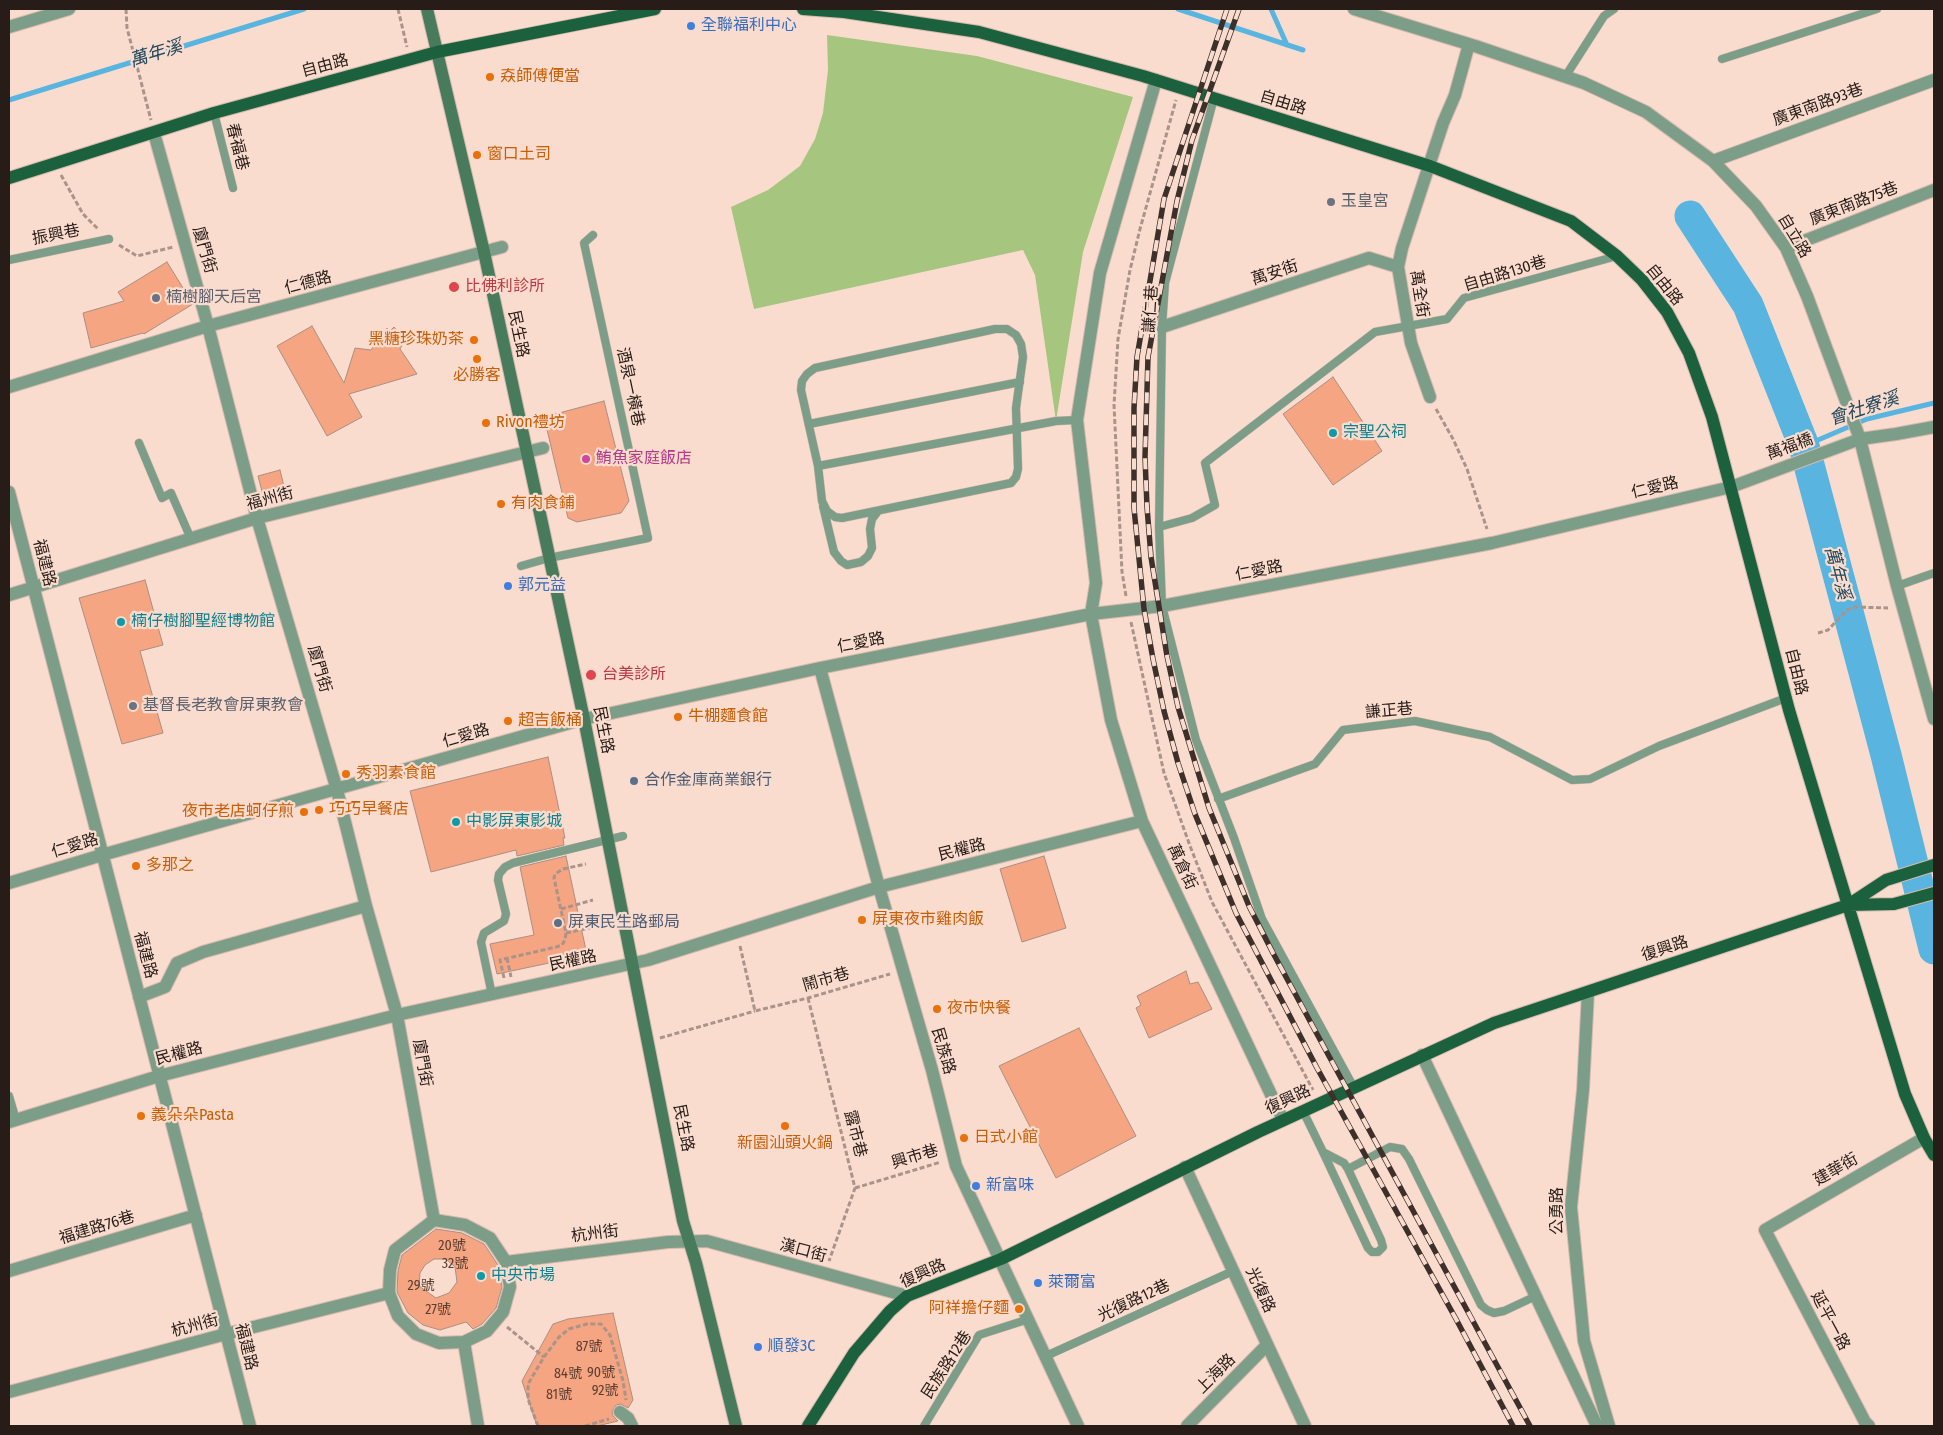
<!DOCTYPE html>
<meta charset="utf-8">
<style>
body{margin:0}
#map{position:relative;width:1943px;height:1435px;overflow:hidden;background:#fadccf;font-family:"Fira Sans Condensed",sans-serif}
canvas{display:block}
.frame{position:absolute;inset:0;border:10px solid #271c17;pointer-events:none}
</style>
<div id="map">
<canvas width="1943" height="1435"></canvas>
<div class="frame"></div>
</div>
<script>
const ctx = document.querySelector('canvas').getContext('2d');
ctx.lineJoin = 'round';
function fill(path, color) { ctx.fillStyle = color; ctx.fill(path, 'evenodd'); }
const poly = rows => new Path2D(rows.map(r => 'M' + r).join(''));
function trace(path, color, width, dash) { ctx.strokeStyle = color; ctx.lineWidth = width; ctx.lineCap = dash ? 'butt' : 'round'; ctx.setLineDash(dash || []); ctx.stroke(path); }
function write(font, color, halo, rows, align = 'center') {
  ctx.font = font + ' "Fira Sans Condensed","Noto Sans TC",sans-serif'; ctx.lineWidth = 4.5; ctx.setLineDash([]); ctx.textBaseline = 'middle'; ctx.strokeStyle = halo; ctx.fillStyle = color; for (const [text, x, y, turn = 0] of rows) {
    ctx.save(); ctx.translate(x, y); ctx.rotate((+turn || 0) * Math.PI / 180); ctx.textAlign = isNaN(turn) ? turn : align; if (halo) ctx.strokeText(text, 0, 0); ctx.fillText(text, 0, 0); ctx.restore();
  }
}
const green = poly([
 [827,35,977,56,1133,97,1083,252,1056,421,1035,275,1023,250,754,309,731,207,768,190,800,166,815,139,823,113,828,70]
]);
const stream = poly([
 [1178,9,1303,50],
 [1271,9,1287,45],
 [9,100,304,9],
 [1804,446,1867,419,1934,403]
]);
const river = poly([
 [1690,216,1748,305,1804,446,1886,755,1934,949]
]);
const building = poly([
 [167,262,193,304,144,334,143,333,91,348,83,313,124,301,118,292,167,262],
 [312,326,344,383,355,348,371,350,387,328,390,331,394,327,405,339,400,349,417,374,349,394,362,417,327,436,277,346,312,326],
 [1333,377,1382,451,1333,485,1283,414,1333,377],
 [604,401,629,501,621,513,577,522,568,518,544,417,604,401],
 [280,470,287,498,265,503,258,476,280,470],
 [145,580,163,645,140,651,163,733,122,744,79,598,145,580],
 [548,757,565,838,563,838,564,845,517,856,516,850,431,872,410,791,548,757],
 [566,856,587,955,497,974,490,944,534,935,520,867,566,856],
 [1044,856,1066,928,1022,942,1000,869,1044,856],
 [1186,971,1190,984,1198,982,1212,1009,1149,1038,1136,1008,1141,1005,1137,996,1186,971],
 [1079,1028,1136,1136,1056,1178,999,1066,1079,1028],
 [436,1229,462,1233,484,1244,498,1265,502,1287,496,1308,482,1324,473,1329,466,1322,440,1330,423,1325,408,1313,397,1292,398,1271,402,1255,436,1229],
 [434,1259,446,1259,455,1267,457,1282,449,1293,436,1298,419,1286,420,1273,425,1265,434,1259],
 [613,1313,633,1400,628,1408,621,1404,616,1405,612,1412,613,1416,618,1421,597,1426,537,1426,522,1381,553,1324,568,1319,613,1313]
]);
const path = poly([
 [126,9,127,28,151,120],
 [398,9,407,47],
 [61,175,83,214,98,229],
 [119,245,137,256,173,247],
 [1436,409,1453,439,1467,469,1487,529],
 [1126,596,1122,572,1114,405,1118,339,1130,270,1140,229,1176,100],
 [1131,622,1164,773,1190,846,1212,902,1313,1090],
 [1818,633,1828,630,1847,610,1856,607,1888,608],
 [561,909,593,900],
 [566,933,599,926],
 [740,946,755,1011,808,998,890,974],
 [507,958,511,977],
 [504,978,500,960,556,947,562,945,565,940,566,933,554,878,555,874,563,869,586,864],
 [808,998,855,1188,829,1261],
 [660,1038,755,1011],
 [855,1188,941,1162],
 [507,1327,544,1357],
 [538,1426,528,1399,528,1384,544,1357,559,1337,569,1329,587,1324,601,1324,610,1335,623,1381,626,1400],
 [585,1426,609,1419]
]);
const lane = poly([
 [1722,59,1877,9],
 [1565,77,1604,16,1614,9],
 [1214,98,1165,283,1162,327,1159,527,1162,606,1196,740,1234,838,1262,919,1354,1088],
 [214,113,233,188],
 [9,260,109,239],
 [995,329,1007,329,1016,335,1021,344,1023,357,1016,408,1018,469,1016,477,1011,483,842,518,835,517,827,511,822,501,818,466,801,390,802,381,807,374,815,368,995,329],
 [809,424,1020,382],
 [139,443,162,498,171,493,191,539],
 [818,466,1056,421,1077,420],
 [823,506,834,552,841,561,847,565,861,562,868,556,872,548,870,529,872,519,878,511],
 [1159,527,1192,518,1215,505,1205,463,1375,332,1447,319,1464,298,1617,256],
 [521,566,549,558,648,538,584,243,593,235],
 [1897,586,1934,573],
 [1218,799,1315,764,1343,730,1415,721,1490,737,1572,780,1590,779,1659,746,1786,698],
 [492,995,481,942,484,933,504,921,506,914,498,880,499,874,505,867,513,863,623,836],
 [9,1096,16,1120],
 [1303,1111,1323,1152,1368,1248,1372,1252,1378,1252,1383,1247,1381,1240,1348,1169,1344,1163,1323,1152],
 [1348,1169,1390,1147,1402,1149,1409,1159,1481,1305,1487,1310,1494,1313,1504,1311,1536,1296],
 [1046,1356,1233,1271],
 [924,1426,979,1335,1029,1319]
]);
const street = poly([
 [1354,9,1475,46,1584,83,1646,112,1713,161,1756,206,1786,248,1807,296,1860,439,1897,586,1934,719],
 [9,27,69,9],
 [1156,80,1100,273,1077,420,1096,583,1091,614,1111,720,1142,821,1283,1120],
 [154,133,208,326,257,518,337,790,366,906,397,1015,434,1220],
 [1713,161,1934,80],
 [1786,248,1934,190],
 [1162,327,1369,258,1398,267],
 [9,387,208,326,502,247],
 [1430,397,1411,343,1398,267,1402,248,1443,123,1455,95,1469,44],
 [9,492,250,1426],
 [9,595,257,518,543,448],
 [820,668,879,887,932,1070,956,1166,1078,1426],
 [9,883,102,855,584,719,820,668,1091,614,1162,606,1492,543,1731,487,1860,439,1896,434,1934,427],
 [1588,992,1583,1090,1571,1207,1584,1341,1609,1426],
 [139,997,165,987,177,963,203,952,366,906],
 [1422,1055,1597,1426],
 [9,1122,159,1076,397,1015,648,960,879,887,1142,821],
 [1185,1167,1305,1426],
 [434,1220,465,1225,490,1238,506,1262,510,1287,503,1312,487,1331,464,1342,439,1343,416,1334,398,1316,389,1293,390,1270,395,1250,434,1220],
 [506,1262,668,1242,707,1241,907,1296],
 [9,1271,196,1215],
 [464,1342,478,1426],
 [9,1392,226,1334,389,1293],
 [620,1412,628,1418,632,1426],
 [1187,1426,1267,1345],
 [1869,1426,1865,1422,1765,1230,1924,1138]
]);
const secondary = poly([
 [427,9,484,252,584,719,683,1221,696,1263,736,1426]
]);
const primary = poly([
 [803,9,844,12,979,32,1143,76,1430,166,1571,221,1617,256,1642,280,1667,312,1689,353,1712,417,1789,710,1905,1094,1924,1138,1934,1155],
 [9,178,214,113,437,52,655,9],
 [1848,905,1894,904,1934,893],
 [808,1426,854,1353,890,1311,907,1296,1001,1259,1258,1132,1494,1023,1848,905,1886,880,1934,865]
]);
const rail = poly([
 [1227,9,1164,199,1137,357,1134,408,1134,508,1144,609,1153,659,1164,711,1178,763,1195,814,1236,913,1317,1068,1456,1319,1513,1426],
 [1239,9,1192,140,1177,201,1148,357,1145,457,1147,507,1151,557,1167,656,1178,707,1209,808,1249,906,1273,953,1530,1426]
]);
const markers = [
 [691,26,5,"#3f7fe0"],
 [490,77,5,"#e8710a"],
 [477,155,5,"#e8710a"],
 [1331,202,5,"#6b7280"],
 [454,287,6,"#e0444e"],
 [156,298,5,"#6b7280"],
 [474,340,5,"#e8710a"],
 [477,359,5,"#e8710a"],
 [486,423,5,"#e8710a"],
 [1333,433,5,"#0f9aa8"],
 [586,459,5,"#d1479c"],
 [501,504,5,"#e8710a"],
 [508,586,5,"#3f7fe0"],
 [121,622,5,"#0f9aa8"],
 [591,675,6,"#e0444e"],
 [133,706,5,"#6b7280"],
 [678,717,5,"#e8710a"],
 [508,721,5,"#e8710a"],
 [346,774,5,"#e8710a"],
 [634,781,5,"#5c6f8a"],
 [319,810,5,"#e8710a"],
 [304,812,5,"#e8710a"],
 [456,822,5,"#0f9aa8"],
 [136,866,5,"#e8710a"],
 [862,920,5,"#e8710a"],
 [558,923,5,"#5c6f8a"],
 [937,1009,5,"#e8710a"],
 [141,1116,5,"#e8710a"],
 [785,1126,5,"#e8710a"],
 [964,1138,5,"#e8710a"],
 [976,1186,5,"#3f7fe0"],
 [481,1276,5,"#0f9aa8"],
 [1038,1283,5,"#3f7fe0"],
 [1019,1309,5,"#e8710a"],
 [758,1347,5,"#3f7fe0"]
];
const numberNames = [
 ["20號",452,1246],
 ["32號",455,1264],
 ["29號",421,1286],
 ["27號",438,1310],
 ["87號",589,1347],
 ["90號",601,1373],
 ["84號",568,1374],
 ["92號",605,1391],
 ["81號",559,1395]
];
const shopNames = [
 ["全聯福利中心",701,26],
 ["郭元益",518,586],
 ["新富味",986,1186],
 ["萊爾富",1048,1283],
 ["順發3C",768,1347]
];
const streetNames = [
 ["自由路",325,66,-15],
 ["自由路",1283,103,17],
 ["廣東南路93巷",1818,105,-20],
 ["春福巷",237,147,76],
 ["廣東南路75巷",1854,204,-21],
 ["振興巷",56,235,-11],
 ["自立路",1794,236,59],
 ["廈門街",204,250,74],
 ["萬安街",1275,273,-18],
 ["自由路130巷",1505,274,-17],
 ["仁德路",308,283,-15],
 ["自由路",1664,285,51],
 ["萬全街",1419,294,81],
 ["謙仁巷",1151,309,-86],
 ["民生路",518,334,78],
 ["酒泉一橫巷",630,387,78],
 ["萬福橋",1790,447,-20],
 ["仁愛路",1655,488,-13],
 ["福州街",270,499,-15],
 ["福建路",44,563,76],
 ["仁愛路",1259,571,-11],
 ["仁愛路",861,643,-11],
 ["廈門街",319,669,74],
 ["自由路",1796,672,76],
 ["謙正巷",1389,711,-5],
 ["民生路",603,730,79],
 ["仁愛路",466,736,-16],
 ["仁愛路",75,846,-17],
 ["民權路",962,850,-14],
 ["萬倉街",1182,867,65],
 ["復興路",1665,949,-18],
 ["福建路",145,955,75],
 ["民權路",573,961,-12],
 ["鬧市巷",826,980,-16],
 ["民族路",943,1051,74],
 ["民權路",179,1054,-15],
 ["廈門街",422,1063,80],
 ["復興路",1288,1100,-25],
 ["民生路",683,1128,79],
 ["露市巷",855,1134,76],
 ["興市巷",915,1157,-17],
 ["建華街",1836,1170,-30],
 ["公勇路",1558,1211,-90],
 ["福建路76巷",97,1228,-17],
 ["杭州街",595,1234,-7],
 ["漢口街",803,1251,15],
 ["復興路",923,1274,-24],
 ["光復路",1260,1290,65],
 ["光復路12巷",1134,1301,-25],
 ["延平一路",1830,1321,62],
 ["杭州街",195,1326,-15],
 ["福建路",246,1347,76],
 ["民族路12巷",947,1365,-57],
 ["上海路",1216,1374,-45]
];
const foodNames = [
 ["𡘙師傅便當",500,77],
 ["窗口土司",487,155],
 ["黑糖珍珠奶茶",464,340,"right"],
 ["必勝客",477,376,"center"],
 ["Rivon禮坊",496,423],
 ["有肉食鋪",511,504],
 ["牛棚麵食館",688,717],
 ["超吉飯桶",518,721],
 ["秀羽素食館",356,774],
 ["巧巧早餐店",329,810],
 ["夜市老店蚵仔煎",294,812,"right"],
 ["多那之",146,866],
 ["屏東夜市雞肉飯",872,920],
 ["夜市快餐",947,1009],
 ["義朵朵Pasta",151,1116],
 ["日式小館",974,1138],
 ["新園汕頭火鍋",785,1144,"center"],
 ["阿祥擔仔麵",1009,1309,"right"]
];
const worshipNames = [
 ["玉皇宮",1341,202],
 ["楠樹腳天后宮",166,298],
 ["基督長老教會屏東教會",143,706]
];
const healthNames = [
 ["比佛利診所",465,287],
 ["台美診所",602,675]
];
const cultureNames = [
 ["宗聖公祠",1343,433],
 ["楠仔樹腳聖經博物館",131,622],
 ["中影屏東影城",466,822],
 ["中央市場",491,1276]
];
const hotelNames = [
 ["鮪魚家庭飯店",596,459]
];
const serviceNames = [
 ["合作金庫商業銀行",644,781],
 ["屏東民生路郵局",568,923]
];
const waterNames = [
 ["萬年溪",156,54,-17],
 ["會社寮溪",1864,409,-18],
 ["萬年溪",1837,573,75]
];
fill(green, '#a6c680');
trace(stream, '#59b5e0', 5);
trace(river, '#59b5e0', 31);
fill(building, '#f5a581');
trace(building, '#aa8e82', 1);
trace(lane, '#d4b9ae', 9);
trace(street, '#d4b9ae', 14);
trace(secondary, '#d4b9ae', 14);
trace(primary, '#d4b9ae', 14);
trace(path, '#aa9389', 3, [5, 2.5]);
trace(lane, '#7c9d87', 8);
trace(street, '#7c9d87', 12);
trace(secondary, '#487a5c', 12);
trace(primary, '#1c613d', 12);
trace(rail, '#3d302a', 5.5);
trace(rail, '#fadccf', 4, [11]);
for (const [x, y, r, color] of markers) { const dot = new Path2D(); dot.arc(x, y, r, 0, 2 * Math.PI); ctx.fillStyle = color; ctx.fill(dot); trace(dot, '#fadccf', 2); }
write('14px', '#5a3e32', null, numberNames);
write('16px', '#366cbe', '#fadccf', shopNames, 'left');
write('16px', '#271c17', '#fadccf', streetNames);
write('16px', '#c56008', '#fadccf', foodNames, 'left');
write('16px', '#5b616d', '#fadccf', worshipNames, 'left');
write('16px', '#be3a42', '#fadccf', healthNames, 'left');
write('16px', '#0d838f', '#fadccf', cultureNames, 'left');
write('16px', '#b23c85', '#fadccf', hotelNames, 'left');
write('16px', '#4e5e75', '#fadccf', serviceNames, 'left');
write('italic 18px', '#22495c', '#fadccf', waterNames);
</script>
